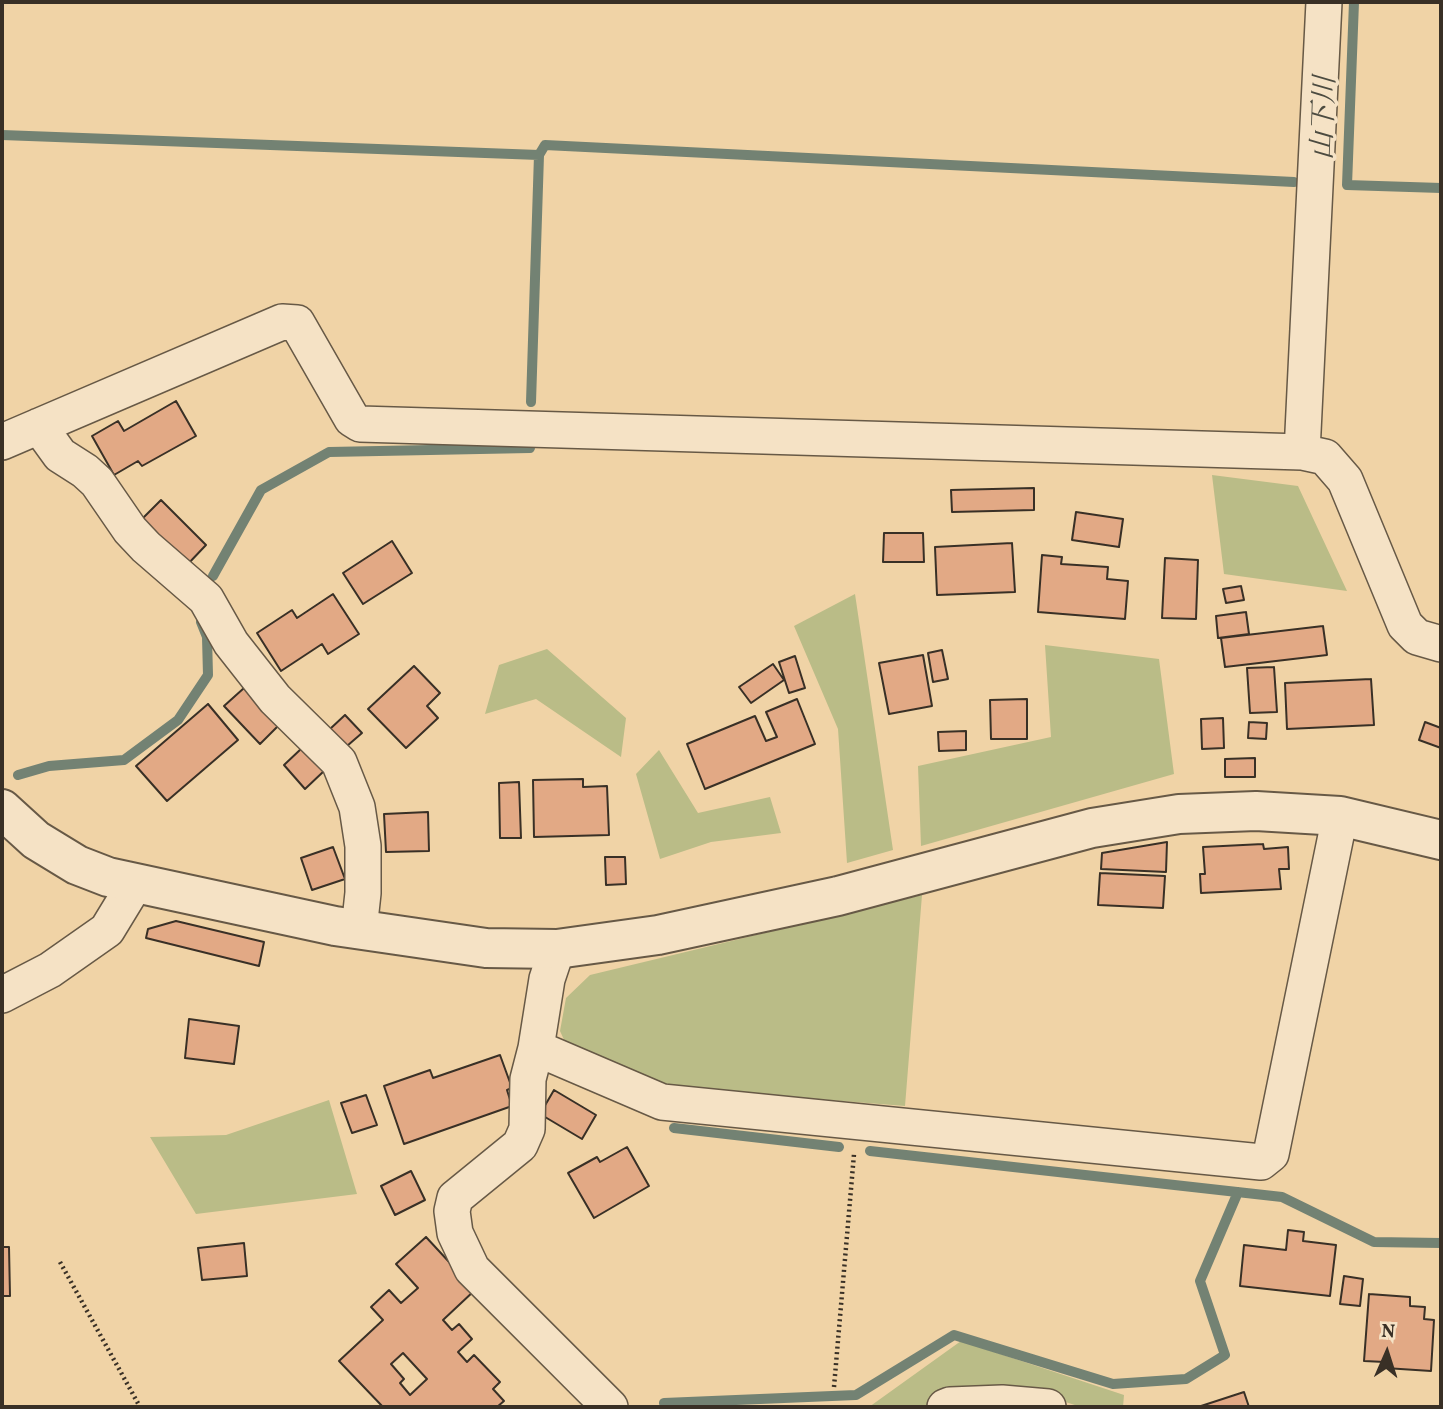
<!DOCTYPE html>
<meta charset="utf-8">
<style>
body{margin:0}
#map{position:relative;width:1443px;height:1409px;overflow:hidden;background:#f0d3a6;font-family:Vollkorn,serif}
canvas{display:block}
.frame{position:absolute;inset:0;border:4px solid #393026;pointer-events:none}
.north{position:absolute;left:1352px;top:1318px;width:70px;height:70px;-webkit-text-stroke:5px #f5e2c5;paint-order:stroke;rotate:3deg;font-size:19px;font-weight:700;line-height:28px;text-align:center;color:#393026}
.north::after{content:'';display:block;margin:auto;width:24px;height:32px;background:#393026;clip-path:polygon(50% 0,100% 100%,50% 72%,0 100%)}
</style>
<div id="map">
<canvas width="1443" height="1409"></canvas>
<div class="frame"></div>
<div class="north">N</div>
</div>
<script>
const ctx = document.querySelector('canvas').getContext('2d');
ctx.lineJoin = 'round';
function fill(path, color) { ctx.fillStyle = color; ctx.fill(path, 'evenodd'); }
const poly = rows => new Path2D(rows.map(r => 'M' + r).join(''));
function trace(path, color, width, dash) { ctx.strokeStyle = color; ctx.lineWidth = width; ctx.lineCap = dash ? 'butt' : 'round'; ctx.setLineDash(dash || []); ctx.stroke(path); }
function write(font, color, halo, rows, align = 'center') {
  ctx.font = font + ' Vollkorn,"Noto Serif JP",serif'; ctx.lineWidth = 7; ctx.setLineDash([]); ctx.textBaseline = 'middle'; ctx.strokeStyle = halo; ctx.fillStyle = color; for (const [text, x, y, turn = 0] of rows) {
    ctx.save(); ctx.translate(x, y); ctx.rotate((+turn || 0) * Math.PI / 180); ctx.textAlign = isNaN(turn) ? turn : align; if (halo) ctx.strokeText(text, 0, 0); ctx.fillText(text, 0, 0); ctx.restore();
  }
}
const green = poly([
 [1212,475,1298,486,1347,591,1224,574],
 [855,594,893,850,847,863,838,729,794,626],
 [1045,645,1159,659,1174,774,921,846,918,766,1051,737],
 [547,649,626,718,621,757,536,699,485,714,499,665],
 [659,750,698,813,770,797,781,833,711,842,660,859,636,774],
 [922,895,905,1106,653,1086,570,1053,560,1031,566,998,590,975],
 [329,1100,357,1194,196,1214,150,1137,226,1135],
 [961,1341,1124,1395,1123,1407,1081,1407,1050,1397,934,1407,869,1407]
]);
const stream = poly([
 [1354,2,1347,185,1441,188],
 [2,135,539,155,545,145,1294,182],
 [531,402,539,155],
 [213,576,261,490,329,452,530,448],
 [18,775,49,766,124,760,178,720,208,675,207,637,201,622],
 [674,1128,839,1147],
 [870,1151,1282,1197,1374,1242,1441,1243],
 [664,1403,856,1395,954,1335,1113,1384,1186,1379,1225,1355,1200,1281,1238,1192]
]);
const building = poly([
 [176,401,196,436,142,466,138,461,114,475,92,436,118,421,124,431,176,401],
 [1034,488,1034,510,952,512,951,490,1034,488],
 [161,500,206,545,187,565,141,520,161,500],
 [1076,512,1123,519,1119,547,1072,540,1076,512],
 [884,533,923,533,924,562,883,562,884,533],
 [392,541,412,573,363,604,343,573,392,541],
 [1012,543,1015,592,937,595,935,547,1012,543],
 [1042,555,1062,557,1061,564,1108,567,1107,579,1128,581,1125,619,1038,612,1042,555],
 [1165,558,1198,560,1196,619,1162,618,1165,558],
 [1241,586,1244,600,1226,603,1223,589,1241,586],
 [333,594,359,634,328,654,322,644,281,671,257,633,292,610,297,618,333,594],
 [1246,612,1249,634,1218,638,1216,616,1246,612],
 [1323,626,1327,655,1225,667,1221,638,1323,626],
 [942,650,948,679,933,682,928,653,942,650],
 [923,655,932,706,889,714,879,663,923,655],
 [795,656,805,688,789,693,779,662,795,656],
 [773,664,784,680,751,703,739,687,773,664],
 [414,666,440,693,427,706,438,718,406,748,368,709,414,666],
 [1274,667,1277,712,1250,713,1247,668,1274,667],
 [1371,679,1374,725,1287,729,1285,683,1371,679],
 [244,688,279,725,260,744,224,706,244,688],
 [797,699,815,744,705,789,687,744,755,716,766,741,777,737,766,712,797,699],
 [1027,699,1027,739,991,739,990,700,1027,699],
 [208,704,238,740,167,801,136,766,208,704],
 [345,715,362,733,347,746,330,729,345,715],
 [1223,718,1224,748,1202,749,1201,719,1223,718],
 [1249,722,1267,723,1266,739,1248,738,1249,722],
 [1425,722,1441,728,1441,748,1419,740,1425,722],
 [966,731,966,750,939,751,938,732,966,731],
 [302,748,324,771,305,789,284,765,302,748],
 [1255,758,1255,777,1225,777,1225,759,1255,758],
 [583,779,583,787,607,786,609,835,534,837,533,780,583,779],
 [519,782,521,838,500,838,499,783,519,782],
 [428,812,429,851,386,852,384,814,428,812],
 [1167,842,1166,872,1101,869,1102,853,1167,842],
 [1263,844,1264,849,1288,847,1289,869,1279,869,1281,889,1201,893,1200,874,1205,874,1203,847,1263,844],
 [333,847,345,879,312,890,301,858,333,847],
 [605,857,625,857,626,884,606,885,605,857],
 [1100,873,1165,876,1163,908,1098,905,1100,873],
 [176,921,264,942,259,966,146,938,148,929,176,921],
 [189,1019,239,1026,234,1064,185,1058,189,1019],
 [500,1055,512,1088,507,1090,512,1106,404,1144,384,1086,430,1070,433,1078,500,1055],
 [554,1090,596,1115,582,1139,540,1114,554,1090],
 [366,1095,377,1125,352,1133,341,1103,366,1095],
 [627,1147,649,1186,594,1218,568,1173,597,1157,600,1162,627,1147],
 [411,1171,425,1200,395,1215,381,1186,411,1171],
 [1288,1230,1304,1232,1303,1241,1336,1245,1330,1296,1240,1286,1244,1245,1286,1250,1288,1230],
 [426,1237,475,1290,443,1320,452,1330,459,1324,472,1339,458,1352,467,1362,474,1355,500,1382,493,1389,504,1401,497,1407,383,1407,339,1361,383,1320,371,1307,389,1290,401,1303,418,1288,396,1264,426,1237],
 [403,1353,427,1379,410,1395,400,1383,404,1379,391,1364,403,1353],
 [244,1243,247,1276,202,1280,198,1248,244,1243],
 [2,1247,9,1247,10,1296,2,1296,2,1247],
 [1344,1276,1363,1279,1360,1306,1340,1304,1344,1276],
 [1369,1294,1410,1297,1410,1306,1425,1307,1424,1319,1434,1320,1431,1371,1385,1368,1385,1362,1364,1361,1369,1294],
 [1244,1392,1249,1407,1198,1407,1244,1392]
]);
const path = poly([
 [60,1262,140,1407],
 [834,1387,854,1154]
]);
const minor = poly([
 [39,426,60,455,85,471,97,482,130,530,146,547,206,599,231,643,275,699,339,762,357,807,363,846,363,893,359,930],
 [2,442,282,322,297,323,352,419,360,424,1302,452,1325,457,1345,480,1405,625,1417,637,1441,644],
 [1302,452,1324,2],
 [557,949,547,979,536,1048,528,1079,527,1129,520,1145,455,1198,452,1211,455,1233,472,1269,610,1407],
 [2,995,50,970,107,930,135,884],
 [536,1048,662,1102,1261,1162,1271,1154,1340,816],
 [945,1407,950,1405,1002,1403,1048,1407]
]);
const tertiary = poly([
 [2,809,36,840,77,865,108,877,335,926,486,948,557,949,658,935,838,896,1092,828,1179,814,1256,811,1340,816,1441,840]
]);
const waterNames = [
 ["山下川",1327,118,-88]
];
fill(green, '#babc87');
trace(stream, '#738273', 10);
fill(building, '#e2a985');
trace(building, '#393026', 2);
trace(minor, '#675946', 38);
trace(tertiary, '#675946', 42);
trace(path, '#393026', 4.5, [2, 3.5]);
trace(minor, '#f5e2c5', 35);
trace(tertiary, '#f5e2c5', 38);
write('italic 28px', '#4c4b40', '#f5e2c5', waterNames);
</script>
